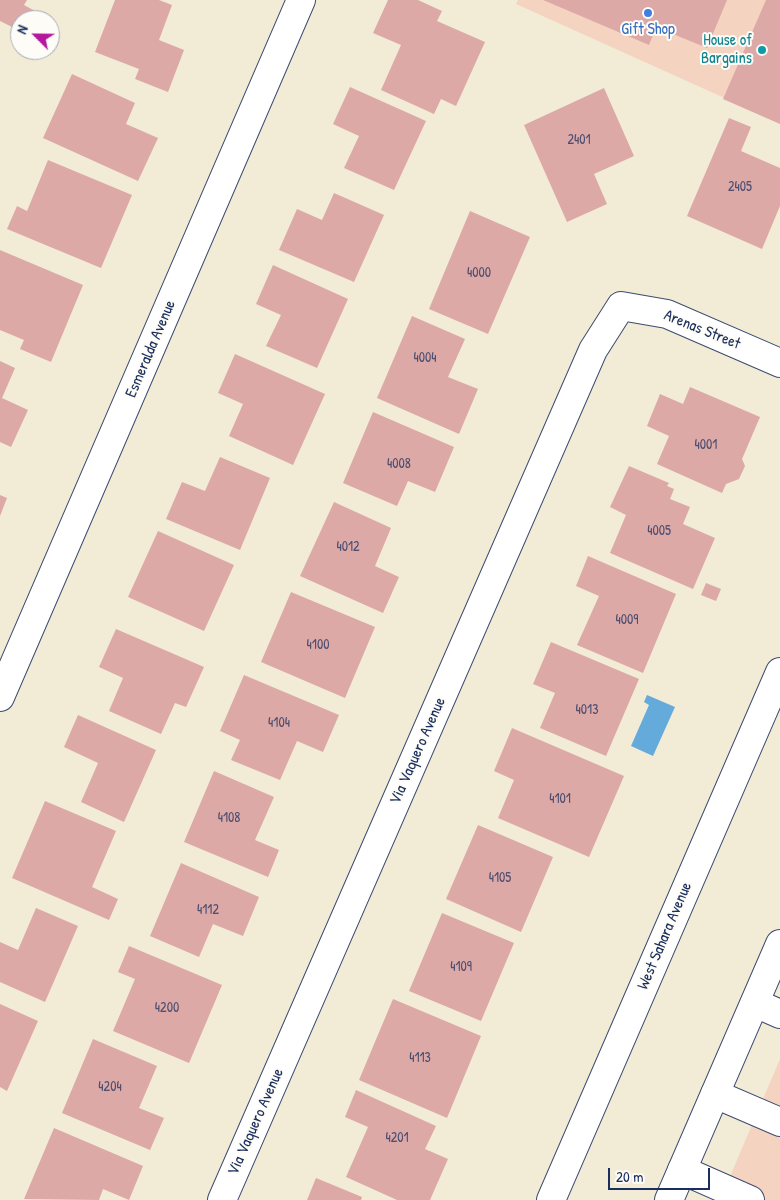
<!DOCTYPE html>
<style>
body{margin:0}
#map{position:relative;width:780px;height:1200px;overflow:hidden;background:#f2ebd5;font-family:"Patrick Hand",sans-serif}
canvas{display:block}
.north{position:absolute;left:10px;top:10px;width:50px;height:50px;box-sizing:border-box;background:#fdfcf7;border:1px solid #a3aaba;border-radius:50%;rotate:293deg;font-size:14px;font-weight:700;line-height:20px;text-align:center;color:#1b2f5e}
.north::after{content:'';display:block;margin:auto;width:18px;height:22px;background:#b5179e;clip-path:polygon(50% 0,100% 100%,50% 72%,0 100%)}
.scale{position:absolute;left:608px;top:1168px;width:102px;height:22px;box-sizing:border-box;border:2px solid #1b2f5e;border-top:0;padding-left:6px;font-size:15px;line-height:18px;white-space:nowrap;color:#1b2f5e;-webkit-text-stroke:4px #fdfcf7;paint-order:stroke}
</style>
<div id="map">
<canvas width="780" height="1200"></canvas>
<div class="north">N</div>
<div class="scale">20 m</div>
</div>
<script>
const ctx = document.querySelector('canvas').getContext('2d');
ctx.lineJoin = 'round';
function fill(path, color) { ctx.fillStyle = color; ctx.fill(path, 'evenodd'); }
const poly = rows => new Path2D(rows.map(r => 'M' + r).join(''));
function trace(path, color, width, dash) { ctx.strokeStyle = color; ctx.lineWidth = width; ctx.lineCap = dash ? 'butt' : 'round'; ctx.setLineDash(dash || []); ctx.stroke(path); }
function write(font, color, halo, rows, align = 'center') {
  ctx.font = font + ' "Patrick Hand",sans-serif'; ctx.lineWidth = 4; ctx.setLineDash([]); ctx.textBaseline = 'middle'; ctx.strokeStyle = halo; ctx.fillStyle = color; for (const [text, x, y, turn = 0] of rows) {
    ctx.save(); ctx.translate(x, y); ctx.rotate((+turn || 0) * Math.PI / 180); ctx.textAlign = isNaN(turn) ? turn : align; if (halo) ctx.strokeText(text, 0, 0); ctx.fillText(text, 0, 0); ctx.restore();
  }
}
const built = poly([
 [518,0,780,0,780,123,516,4],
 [780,1059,780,1200,720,1200]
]);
const water = poly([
 [647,695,675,707,653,756,631,746,649,705,644,702]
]);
const building = poly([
 [0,0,27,0,24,5,35,11,30,20,20,20,20,31,0,21],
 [115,0,159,0,172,5,159,40,184,50,168,92,135,79,139,69,95,52],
 [388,0,418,0,442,11,437,21,485,42,456,106,441,99,434,114,381,90,401,45,373,33],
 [543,0,727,0,707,48,656,27,649,45],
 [766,0,780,0,780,124,723,99],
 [72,74,135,103,126,124,158,138,138,181,43,138],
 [350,87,426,121,394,190,344,168,359,136,333,124],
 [604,88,634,156,594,174,607,204,567,222,524,125],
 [729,118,751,127,741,151,780,168,780,206,762,249,687,216],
 [48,160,132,195,101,268,7,229,17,206,27,211],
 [334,193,384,215,354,282,279,250,297,209,322,220],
 [470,211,530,237,488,334,429,309],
 [0,250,83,285,51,362,20,349,24,340,0,330],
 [273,265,348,299,317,368,266,346,281,315,256,304],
 [412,316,465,339,448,377,478,389,459,434,377,398],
 [235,354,325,394,293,465,229,436,243,404,218,393],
 [0,361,15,368,2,398,28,410,11,447,0,442],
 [690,387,760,417,742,459,745,466,739,479,726,484,722,493,657,464,669,436,647,426,660,394,683,404],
 [373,412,454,447,435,492,408,481,397,506,343,483],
 [220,457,270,478,240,550,166,519,182,482,205,491],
 [629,466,669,483,667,486,674,489,670,499,690,507,683,524,715,538,693,589,610,553,626,515,610,507],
 [0,495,7,498,0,516],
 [334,502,391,528,375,566,399,577,383,613,300,576],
 [158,531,234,565,204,631,128,597],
 [588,556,676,594,643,673,577,645,599,596,576,586],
 [706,583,721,589,716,601,701,595],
 [291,592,375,627,345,698,261,662],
 [116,629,204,667,186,707,175,703,161,734,109,711,123,678,99,667],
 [551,642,639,679,606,756,540,728,555,693,533,684],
 [244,675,339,715,323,752,297,741,280,780,231,760,240,740,220,731],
 [78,715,156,750,124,822,81,802,98,763,64,747],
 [512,728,624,776,589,857,498,818,514,780,494,771],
 [214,771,274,797,255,840,279,850,268,877,184,842],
 [45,801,116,831,92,887,118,899,109,920,12,878],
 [478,825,553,857,521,932,446,899],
 [181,863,259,897,243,936,213,924,199,957,150,936],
 [36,908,78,926,45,1002,0,982,0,942,18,950],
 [442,913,514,943,481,1021,409,991],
 [129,946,222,985,189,1063,113,1031,135,979,118,972],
 [393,999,481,1036,447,1118,359,1080],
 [0,1004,38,1021,7,1091,0,1087],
 [93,1039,157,1066,139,1108,164,1118,150,1150,62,1113],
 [356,1090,436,1126,425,1149,448,1159,430,1200,397,1200,346,1177,368,1127,345,1117],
 [54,1128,143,1166,129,1200,103,1189,99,1200,24,1199],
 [316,1178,362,1197,361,1200,307,1200]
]);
const minor = poly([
 [0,697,301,0],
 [755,1003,780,1014],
 [715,1094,780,1122],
 [682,1170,750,1200],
 [222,1200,593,350,621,306,667,314,780,363]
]);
const major = poly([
 [551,1200,780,672],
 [669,1200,780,944]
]);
const markers = [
 [648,13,5,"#3f7fe0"],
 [762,50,5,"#0f9aa8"]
];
const numberNames = [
 ["2401",579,140],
 ["2405",740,187],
 ["4000",479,273],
 ["4004",425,358],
 ["4001",706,445],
 ["4008",399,464],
 ["4005",659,531],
 ["4012",348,547],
 ["4009",627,620],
 ["4100",318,645],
 ["4013",587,710],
 ["4104",279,723],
 ["4101",560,799],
 ["4108",229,818],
 ["4105",500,878],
 ["4112",208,910],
 ["4109",461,967],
 ["4200",167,1008],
 ["4113",420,1058],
 ["4204",110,1087],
 ["4201",397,1138]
];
const shopNames = [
 ["Gift Shop",648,30]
];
const cultureNames = [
 ["House of",752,41],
 ["Bargains",752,59]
];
const streetNames = [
 ["Arenas Street",702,330,22],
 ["Esmeralda Avenue",151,349,-67],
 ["Via Vaquero Avenue",418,751,-66],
 ["West Sahara Avenue",665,936,-67],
 ["Via Vaquero Avenue",256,1122,-66]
];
fill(built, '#f5d3c1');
fill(water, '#64abdb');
fill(building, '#dda9a7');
trace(minor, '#3b4b70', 30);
trace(major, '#3b4b70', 30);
trace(minor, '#fff', 28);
trace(major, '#fff', 28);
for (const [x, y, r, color] of markers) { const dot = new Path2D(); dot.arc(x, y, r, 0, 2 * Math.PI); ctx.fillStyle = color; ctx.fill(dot); trace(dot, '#fdfcf7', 2); }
write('14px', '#4c4e70', null, numberNames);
write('16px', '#366cbe', '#fdfcf7', shopNames);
write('16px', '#0d838f', '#fdfcf7', cultureNames, 'right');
write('16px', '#1b2f5e', '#fdfcf7', streetNames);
</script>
